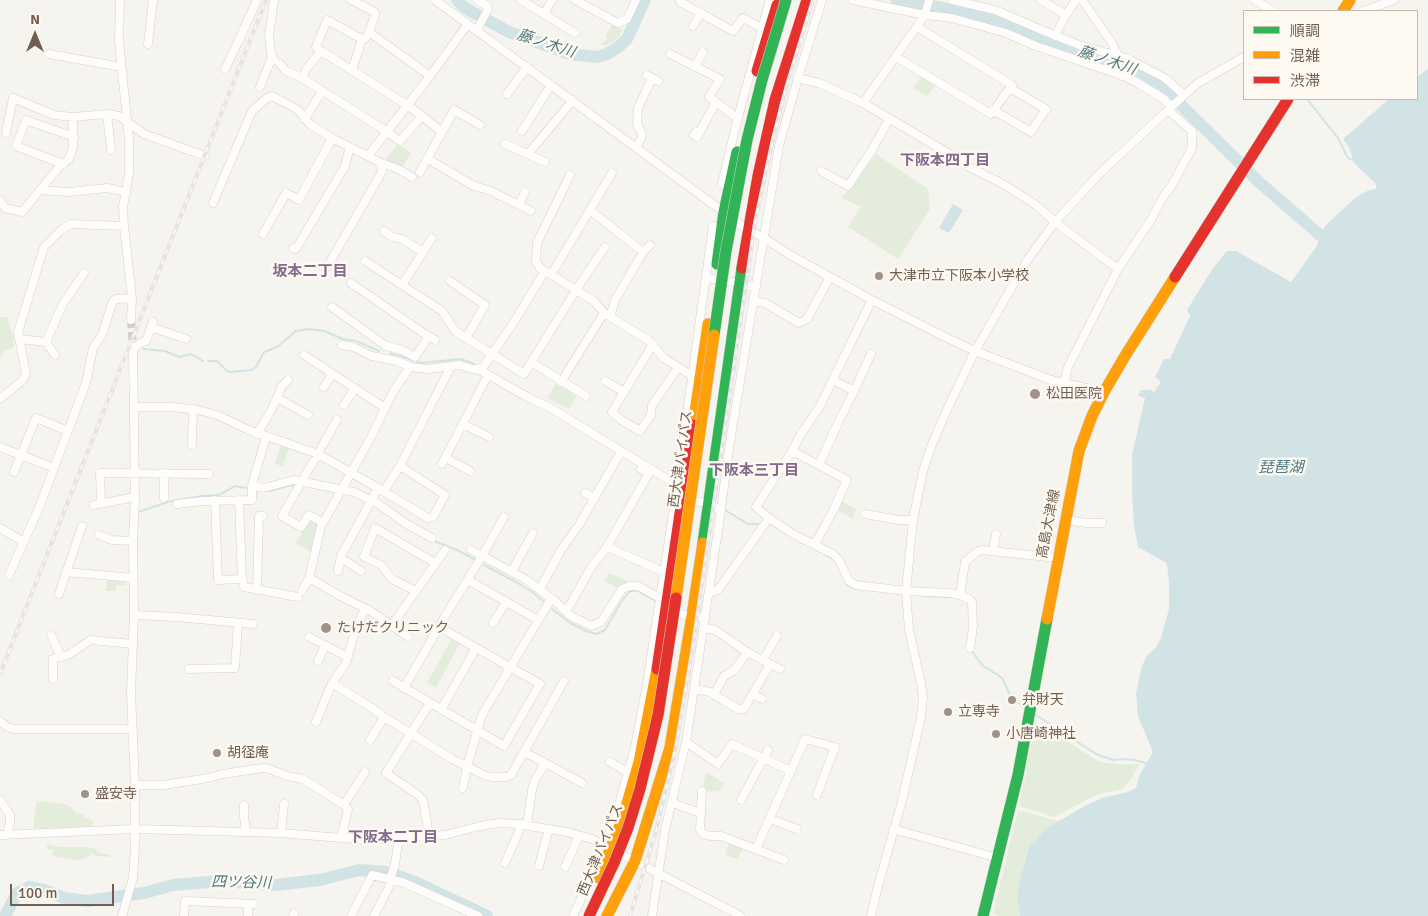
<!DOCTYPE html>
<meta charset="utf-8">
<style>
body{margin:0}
#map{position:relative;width:1428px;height:916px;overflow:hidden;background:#f6f4ee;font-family:Signika,"Noto Sans JP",sans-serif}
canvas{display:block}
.legend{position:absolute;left:1243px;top:10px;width:175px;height:90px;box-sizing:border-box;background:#fdf9f1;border:1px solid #c5bbb1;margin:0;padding:6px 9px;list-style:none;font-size:15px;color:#725e51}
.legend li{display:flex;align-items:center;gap:10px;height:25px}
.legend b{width:25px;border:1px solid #c5bbb1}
.north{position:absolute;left:10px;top:10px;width:50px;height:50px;-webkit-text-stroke:4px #fdf9f1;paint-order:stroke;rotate:0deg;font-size:14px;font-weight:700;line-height:20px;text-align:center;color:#725e51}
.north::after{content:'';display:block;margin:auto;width:18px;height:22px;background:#725e51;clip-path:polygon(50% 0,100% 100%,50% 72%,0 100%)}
.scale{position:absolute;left:10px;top:884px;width:104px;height:22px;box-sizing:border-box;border:2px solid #725e51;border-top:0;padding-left:6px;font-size:15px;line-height:18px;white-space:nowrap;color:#725e51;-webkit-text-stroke:4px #fdf9f1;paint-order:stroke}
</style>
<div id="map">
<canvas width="1428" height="916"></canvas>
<ul class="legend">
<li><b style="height:6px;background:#30b455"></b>順調</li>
<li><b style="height:6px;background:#ff9f0a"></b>混雑</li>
<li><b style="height:6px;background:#e5322d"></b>渋滞</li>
</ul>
<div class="north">N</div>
<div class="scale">100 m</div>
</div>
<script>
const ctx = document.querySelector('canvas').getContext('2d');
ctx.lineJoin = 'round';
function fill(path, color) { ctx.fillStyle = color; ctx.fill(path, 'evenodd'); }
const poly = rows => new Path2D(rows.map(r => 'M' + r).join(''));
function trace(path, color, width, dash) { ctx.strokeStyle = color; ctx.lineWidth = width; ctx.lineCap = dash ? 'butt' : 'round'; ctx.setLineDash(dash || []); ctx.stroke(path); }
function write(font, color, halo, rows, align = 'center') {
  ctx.font = font + ' Signika,"Noto Sans JP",sans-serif'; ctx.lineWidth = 5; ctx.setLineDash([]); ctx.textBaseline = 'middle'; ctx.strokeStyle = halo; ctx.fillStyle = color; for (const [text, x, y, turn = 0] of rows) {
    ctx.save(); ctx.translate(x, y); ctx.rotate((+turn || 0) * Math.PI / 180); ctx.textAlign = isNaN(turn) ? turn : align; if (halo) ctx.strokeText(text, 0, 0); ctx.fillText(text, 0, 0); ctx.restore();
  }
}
const green = poly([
 [612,25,622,30,620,35,613,42,604,46,601,44,607,39,605,37],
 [922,76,936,84,927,97,913,87],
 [398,144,411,153,402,168,384,161],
 [876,154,928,189,930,209,898,259,848,227,861,207,842,198],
 [0,317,7,317,13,336,14,347,4,351,0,360],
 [556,383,577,396,569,409,547,398],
 [281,445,289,448,283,466,275,464],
 [841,501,856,509,853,519,837,510],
 [309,520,314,520,318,525,312,553,296,543],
 [609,573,627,581,626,584,618,589,605,581],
 [107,579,124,581,127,585,116,586,116,591,106,591],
 [452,638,460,643,436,688,427,683],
 [1036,722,1100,762,1117,764,1139,764,1133,776,1123,789,1098,794,1054,817,1019,806],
 [706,772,724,783,719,792,715,790,714,792,704,790,703,788],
 [37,801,65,804,72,808,76,813,84,814,84,817,93,821,93,827,39,830,39,828,34,829,34,819],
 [1018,810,1059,821,1042,833,1035,841,1029,846,1019,884,1017,898,1020,916,999,916,993,913],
 [729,843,743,848,738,859,725,855],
 [48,844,60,847,85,847,96,849,97,852,110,855,110,857,97,856,90,853,89,857,77,860,55,857,53,856,53,850,46,849]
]);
const water = poly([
 [1428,69,1428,916,1020,916,1017,898,1019,884,1029,846,1035,841,1042,833,1050,826,1085,806,1102,798,1128,792,1136,788,1139,776,1153,752,1138,716,1136,693,1142,666,1146,657,1157,646,1161,638,1169,609,1169,585,1167,563,1138,547,1134,524,1132,493,1132,455,1145,398,1138,396,1141,390,1151,390,1154,392,1161,382,1155,377,1164,359,1170,359,1190,316,1187,310,1213,268,1227,251,1236,251,1291,282,1317,246,1322,231,1326,225,1355,198,1369,190,1376,189,1376,184,1354,163,1349,147,1343,139,1389,99,1417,99,1417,77],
 [953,204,963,210,949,233,939,228]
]);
const stream = poly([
 [1307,99,1338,138,1348,158,1353,160],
 [143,349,165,351,179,357,191,354,203,361],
 [390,353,422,363,461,359,474,364],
 [208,361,217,361,227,371,231,372,252,370,256,367,264,352,277,347,296,331,308,329,324,331,343,339,356,341,379,351],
 [552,405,590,428],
 [257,491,269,491,288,486,296,485],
 [725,510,748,524,758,524],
 [138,512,168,502,202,496,219,495,235,486,246,488],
 [432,540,459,551,474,559],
 [825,554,834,560],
 [484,565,516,582,531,591,543,601],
 [847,583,847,585,855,588],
 [925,596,950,597],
 [552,609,570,623,586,631,596,634,605,630,621,602,629,592,636,590,654,600],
 [970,649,983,666,998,675,1002,678,1010,695,1015,701,1025,707],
 [1036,715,1096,754,1113,760,1124,759,1135,760,1148,764]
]);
const river = poly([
 [457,0,465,8,509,32,570,54,597,57,607,54,617,48,627,39,645,0],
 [897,0,971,13,1096,57,1129,65,1166,88,1180,104,1260,183,1320,235,1336,241],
 [5,916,17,893,29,887,45,890,64,898,87,901,144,893,173,885,221,881,274,885,320,880,359,870,386,872,415,882,487,916]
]);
const streetTunnel = poly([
 [131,320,133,347]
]);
const street = poly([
 [120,0,119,41,129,140,129,173,123,207,124,226,132,298,131,320],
 [351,0,375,12,375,15,369,32,430,76],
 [435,0,748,230,764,238,790,255,872,300,945,337,975,351,1051,380,1104,392],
 [521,0,575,33],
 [575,0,618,23,627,19,636,0],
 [680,0,680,2,733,31,743,18,762,28],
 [853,0,925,15,952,18,1006,33,1036,46,1121,75,1136,82,1164,99,1171,107],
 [952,0,995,10,1044,31,1079,45,1126,58,1165,78,1184,95],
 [1041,0,1066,15,1055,36],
 [1082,0,1112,43,1118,55],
 [1255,0,1273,11],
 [1363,11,1394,0],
 [544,14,552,0],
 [1066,15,1076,0],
 [693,26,701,13],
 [477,30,488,9,487,6,477,0],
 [148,44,153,0],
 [321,51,316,47,327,20,362,39],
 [49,54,121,67],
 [670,54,720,79,709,97,737,118],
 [896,57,991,114,1012,85,917,27],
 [274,60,271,53,269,36,274,0],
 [280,64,286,71,302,78],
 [695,67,703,52],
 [225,69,239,40,257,0],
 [352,70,362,39,364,39,366,37],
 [647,75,658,81],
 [1122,76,1128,58],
 [798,78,819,83,863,103,963,162,969,167,1003,184,1036,205,1055,222,1118,269],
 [260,87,272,57],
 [507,94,527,67],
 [863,103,925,15,929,0],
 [993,110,1031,132,1046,109,1010,88],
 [107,114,111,150],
 [422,116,400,141,386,131,302,78,307,68,321,51,407,105,422,116,442,132],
 [305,119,311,125,332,138,381,163,382,171,379,177,326,269],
 [522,131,551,85],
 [696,132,694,135,697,137,716,102],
 [6,133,13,98,54,115,73,117,107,114,119,116,144,134,205,156],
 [505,144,545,162],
 [636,147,641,139,642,134,637,124,638,108,652,78],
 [528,154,573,100],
 [368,156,430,76,468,24],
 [428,159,474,186,491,191,531,211],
 [381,163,398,169,412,177],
 [63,164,16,146,26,120,74,137],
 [821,171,848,186,872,150,889,119],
 [420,172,454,110,480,125],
 [570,175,537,243,536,262,540,268,594,301,604,313,648,340,664,358,692,376],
 [722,184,736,125,770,0],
 [40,190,69,192,107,188,126,192],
 [0,200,5,208,22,212,59,167,69,159,73,147,73,117],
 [213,203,252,111,267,98,272,96,295,108,302,114,305,119,322,91],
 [519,205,525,192],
 [590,210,643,252],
 [384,231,392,237,402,239,423,252],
 [263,234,286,193,299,200,332,138],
 [293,248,296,249,345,166,350,147],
 [365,261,442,311,455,331,524,374,576,290,605,247],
 [551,275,612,173],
 [706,278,740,283,742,285,756,287],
 [450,281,485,305,466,338],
 [351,283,429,337],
 [402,285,432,238],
 [872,300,820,406,801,434,792,451,756,507,769,518,793,534,833,554,839,560,849,581,856,585,906,591,949,593,960,595,965,562,975,553,981,550,1058,558],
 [753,301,765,303,799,323,807,319,830,277],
 [332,307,386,346,402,350,415,357,429,336,435,340],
 [610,316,616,298,625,283,643,252,650,245],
 [151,327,186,339],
 [20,339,46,342,63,304,84,273],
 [46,342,55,355],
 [653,344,612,412,621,420,640,431,651,415,652,405,678,368],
 [342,345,353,347,372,356,397,361,410,367,429,369,451,366],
 [133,350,140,343,146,341,153,322],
 [304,355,385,408],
 [531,362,586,396],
 [478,369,531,399,549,407,677,485],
 [833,380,854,391],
 [605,381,624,392],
 [561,382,604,313],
 [1064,384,1068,367,1118,269,1151,220,1163,197,1172,185,1192,148,1192,131,1168,110],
 [324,387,332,374],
 [277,398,308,415],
 [0,399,22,381,26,374,18,332,44,247,61,230,71,224,124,226],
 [344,405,355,388],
 [134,407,173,407,198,410,217,415,249,430,318,454,378,488],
 [337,420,282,516,301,527,309,515,322,522,324,521,370,439,394,390,410,367],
 [463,424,489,437],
 [257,434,272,409,282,386,288,380],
 [192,445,193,409],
 [0,447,54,468],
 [792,451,847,480,834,509,815,544],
 [446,458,470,471],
 [442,464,488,375],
 [819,465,837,425,854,391,871,354],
 [14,472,36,418,68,431],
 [252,485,264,488,294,480,354,492,377,503,405,523,432,538],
 [384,491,400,466,451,366,460,365,472,369,478,369,484,366,514,322,545,271],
 [585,493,594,498],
 [164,498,164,473],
 [101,500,100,473,209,474],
 [215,500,218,580,242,579],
 [239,500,242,579,244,587,298,597],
 [688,501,708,503,721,511],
 [177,504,203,501,252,500,252,485,266,437],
 [94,505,135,497],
 [865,514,899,520,913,520],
 [1065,520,1087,523,1102,523],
 [0,528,24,542],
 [99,535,112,540,133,541],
 [607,547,664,572],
 [471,550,527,580,556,602,569,615,591,626,601,622,622,589,630,586,638,586,660,598],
 [993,551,996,534],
 [340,561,346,561,361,571],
 [338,571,341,556,378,488,428,518,433,517,445,495,400,466],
 [512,571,533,533],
 [66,572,133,578],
 [9,575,39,508,86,383,93,348,102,335,113,301,116,299,132,298],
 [309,578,344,598,369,610,408,637],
 [468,580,538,620],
 [540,589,561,550,579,525,619,455],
 [257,590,259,516,263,516],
 [302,591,309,578,322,522],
 [415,591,392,579,381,565,364,557,375,528,435,563],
 [709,593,718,590,769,518],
 [59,594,82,526],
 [960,595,969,599,972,602,973,627,970,648],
 [566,612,592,566,607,547,649,473,641,469],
 [673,613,705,618],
 [134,615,176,617,253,624],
 [493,623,506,602],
 [392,625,445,550],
 [704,628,715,630,747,652,780,669],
 [51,635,61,657],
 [309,637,348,657],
 [763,660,777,636],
 [318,661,325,646],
 [189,669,235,668,238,623],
 [53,679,53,659,68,655,91,640,133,644],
 [393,681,504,746,540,684,439,627],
 [332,683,372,708,384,717,452,759,486,776,494,777,507,777,511,775,524,752],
 [404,688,447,613,482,556,504,517],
 [694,689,710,692,738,709,744,709,770,664],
 [753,694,762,699],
 [714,695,724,676,735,670,747,652],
 [441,710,476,648],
 [0,721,7,727,14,729,133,729],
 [316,722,332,683,346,663,356,627,365,609],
 [370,740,384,717],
 [686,742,718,764,732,744,791,771],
 [610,762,628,772],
 [545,763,524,752,564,681],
 [135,785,164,785,208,778,223,774,256,769,265,768,272,770,287,776,303,779,344,805,348,809,341,838],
 [463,788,467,766,482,715,551,599],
 [702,791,700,829,703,834,710,836,721,836,784,860],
 [0,800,10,815,10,822,7,835],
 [741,800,768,750],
 [672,801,678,805,700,813],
 [244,805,244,816,246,832],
 [344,805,365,772],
 [623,817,616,815,635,747,647,684,675,500,713,226],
 [770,819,797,829],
 [527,825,532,790,534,782,545,763,582,783],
 [893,829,998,858],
 [281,833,284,804],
 [0,835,135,829,281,833,366,840,445,835,480,826,499,823,517,824,567,832,592,839,741,916],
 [429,836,423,800,418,795,386,773,430,703],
 [608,837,616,815],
 [756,849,805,739,835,747,817,795],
 [505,863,522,824],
 [539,866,549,829],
 [565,867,579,836],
 [248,904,248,916],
 [122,916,133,878,135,847,135,785,131,692,134,615,133,541,135,497,133,347],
 [184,916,185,901,254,904],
 [293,916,294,913],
 [351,916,372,875,402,882,478,916],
 [374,916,389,887,391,877,395,864,399,838],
 [573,916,601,857],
 [652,916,665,830,686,742,720,517,730,442,779,146,798,78,822,0],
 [871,916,877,890,902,801,921,717,923,697,921,683,909,630,906,591,913,520,923,471,931,447,945,414,975,351,1028,259,1055,222,1100,173,1182,97,1198,83,1244,57]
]);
const fast = poly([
 [717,264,724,212,737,152],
 [703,543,742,268],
 [983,916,1018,775,1047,619]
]);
const slow = poly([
 [1343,11,1350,0],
 [693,425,708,324],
 [1047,619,1079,451,1092,416,1104,392,1125,356,1175,277],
 [599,878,623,817,639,762,657,669],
 [607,916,635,861,670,748,692,616,703,543]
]);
const jam = poly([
 [757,71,777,5],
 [742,268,758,176,775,100,807,0],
 [1175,277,1288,99],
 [657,669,693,425]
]);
const rail = poly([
 [0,674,266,0],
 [630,916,656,831,676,747,692,652,755,223,773,139,787,85,813,0]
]);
const fastBridge = poly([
 [714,335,726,251,747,140,762,80,786,0]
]);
const slowBridge = poly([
 [676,598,714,335]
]);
const jamBridge = poly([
 [589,916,614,863,628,828,640,789,658,715,676,598]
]);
const markers = [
 [879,276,5,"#a09288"],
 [1035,394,6,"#a09288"],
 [326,628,6,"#a09288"],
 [1012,700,5,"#a09288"],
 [948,712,5,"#a09288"],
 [996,734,5,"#a09288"],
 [217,753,5,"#a09288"],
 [85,794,5,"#a09288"]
];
const poiNames = [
 ["大津市立下阪本小学校",889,276],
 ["松田医院",1046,394],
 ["たけだクリニック",337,628],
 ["弁財天",1022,700],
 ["立専寺",958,712],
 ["小唐崎神社",1006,734],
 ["胡径庵",227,753],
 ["盛安寺",95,794]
];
const streetNames = [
 ["西大津バイパス",681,459,-82],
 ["高島大津線",1049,524,-79],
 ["西大津バイパス",601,850,-68]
];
const waterNames = [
 ["藤ノ木川",546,44,18],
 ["藤ノ木川",1107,61,19],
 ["琵琶湖",1281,468],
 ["四ツ谷川",241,883,1]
];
const neighbourhoodNames = [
 ["下阪本四丁目",945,161],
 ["坂本二丁目",310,272],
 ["下阪本三丁目",754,471],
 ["下阪本二丁目",393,838]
];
fill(green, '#e4eddb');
fill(water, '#d2e3e6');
trace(stream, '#d2e3e6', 2);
trace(river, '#d2e3e6', 12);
trace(streetTunnel, '#d5cec7', 8, [8, 4]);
trace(street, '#d6d1cc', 9);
trace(fast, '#d6d1cc', 12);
trace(slow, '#d6d1cc', 12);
trace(jam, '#d6d1cc', 12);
trace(street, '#fefdfc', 8);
trace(fast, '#30b455', 11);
trace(slow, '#ff9f0a', 11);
trace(jam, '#e5322d', 11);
trace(rail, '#e5e3e6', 4);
trace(rail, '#fdf9f1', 2, [5.5]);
trace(fastBridge, '#d7d1cc', 12, []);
trace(slowBridge, '#d7d1cc', 12, []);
trace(jamBridge, '#d7d1cc', 12, []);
trace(fastBridge, '#30b455', 11);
trace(slowBridge, '#ff9f0a', 11);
trace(jamBridge, '#e5322d', 11);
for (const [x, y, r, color] of markers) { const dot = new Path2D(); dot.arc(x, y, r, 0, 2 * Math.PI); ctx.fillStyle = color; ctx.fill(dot); trace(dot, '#fdf9f1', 2); }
write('14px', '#725e51', '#fdf9f1', poiNames, 'left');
write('14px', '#725e51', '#fdf9f1', streetNames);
write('italic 15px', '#4d7982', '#fdf9f1', waterNames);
write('bold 15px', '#82698d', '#fdf9f1', neighbourhoodNames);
</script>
